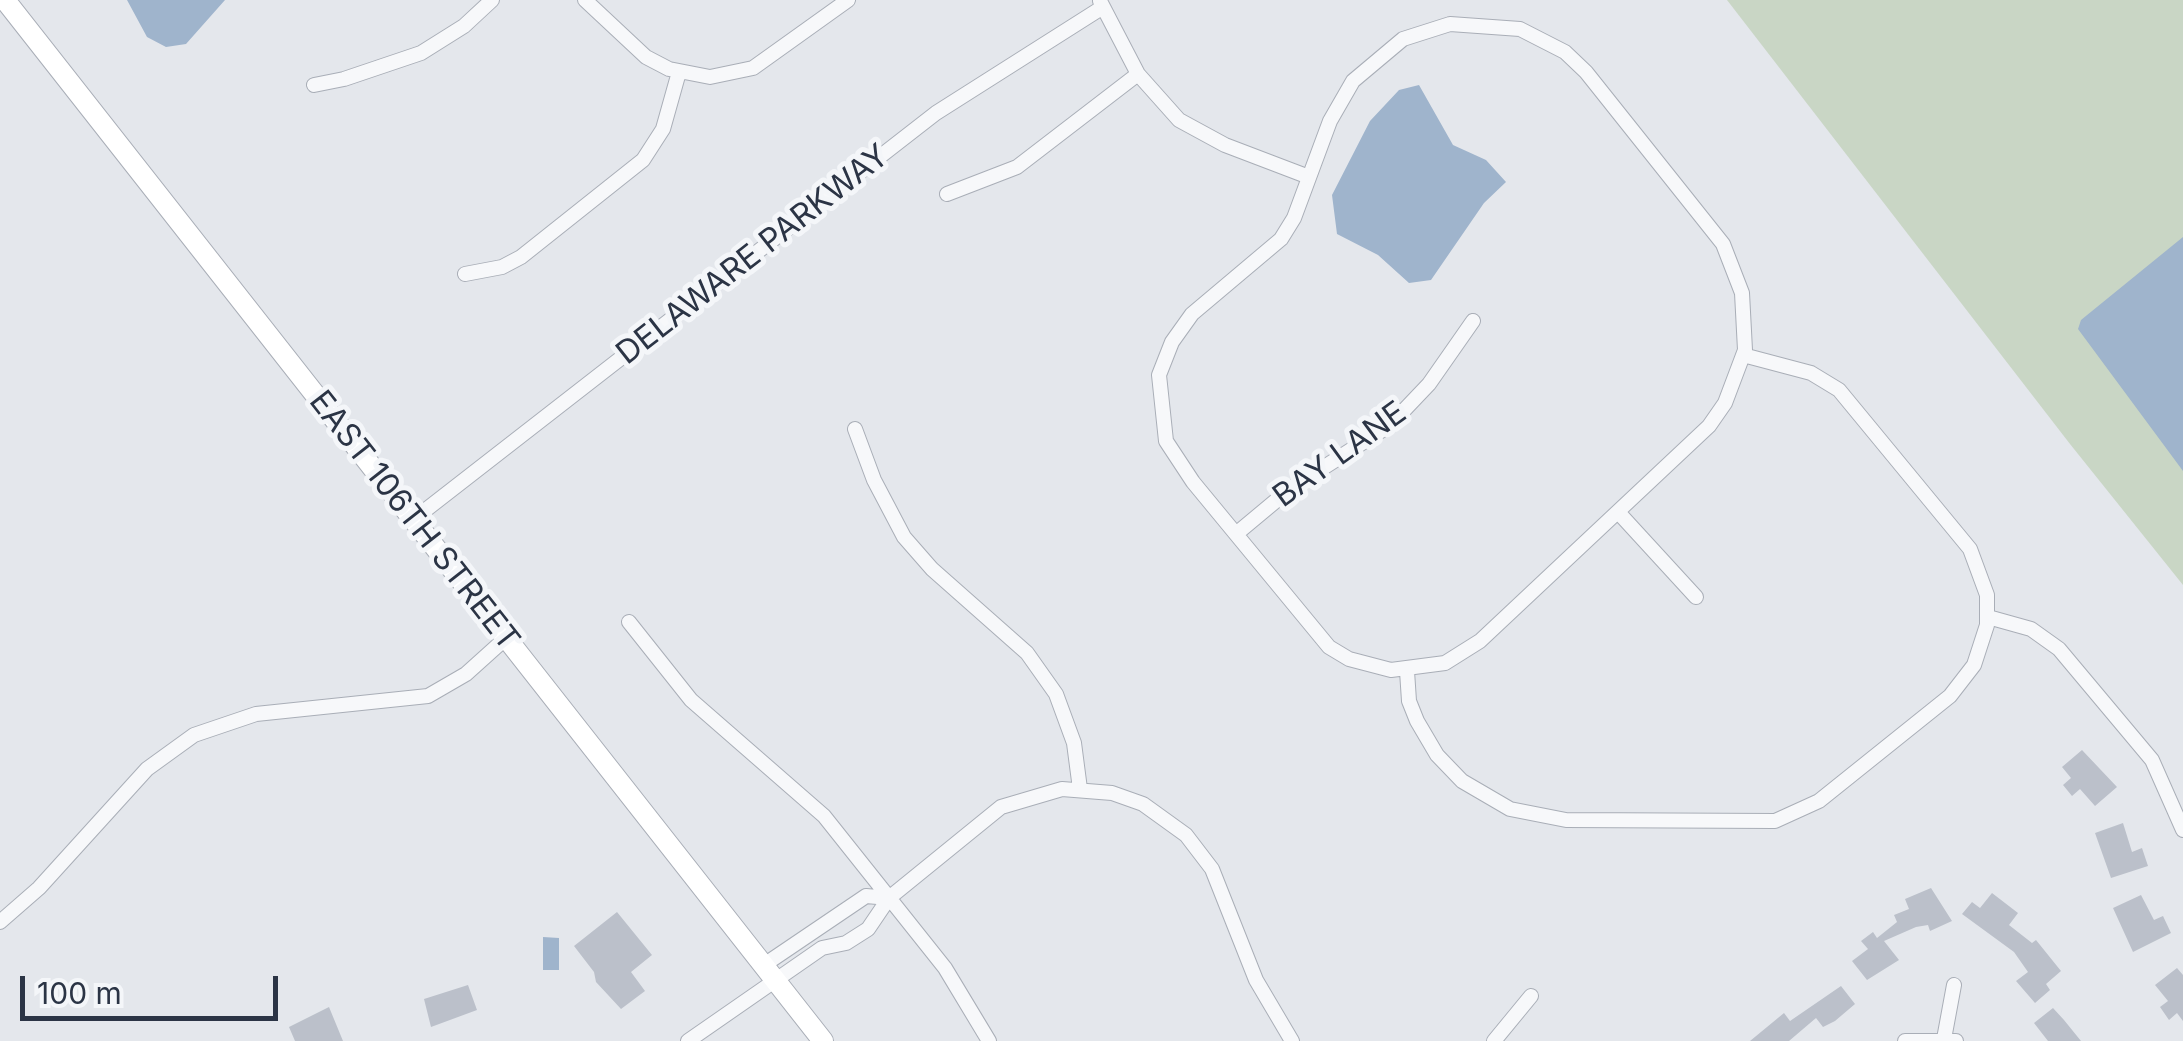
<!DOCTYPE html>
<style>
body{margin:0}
#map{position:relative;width:2183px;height:1041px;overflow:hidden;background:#e4e7ec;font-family:Inter,sans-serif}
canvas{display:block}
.scale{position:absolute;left:20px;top:976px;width:258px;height:45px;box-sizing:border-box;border:5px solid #2b3445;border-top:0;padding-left:12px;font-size:30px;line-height:35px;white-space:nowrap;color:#2b3445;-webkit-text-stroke:8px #f4f6f9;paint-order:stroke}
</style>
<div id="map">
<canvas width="2183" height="1041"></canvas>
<div class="scale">100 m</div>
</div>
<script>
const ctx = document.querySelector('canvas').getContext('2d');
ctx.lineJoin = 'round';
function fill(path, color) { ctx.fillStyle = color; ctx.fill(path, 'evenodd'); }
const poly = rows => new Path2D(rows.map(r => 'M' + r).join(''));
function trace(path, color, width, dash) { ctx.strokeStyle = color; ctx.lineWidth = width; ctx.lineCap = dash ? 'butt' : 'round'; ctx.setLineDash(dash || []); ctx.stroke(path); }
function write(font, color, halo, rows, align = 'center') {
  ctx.font = font + ' Inter,sans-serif'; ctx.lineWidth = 10; ctx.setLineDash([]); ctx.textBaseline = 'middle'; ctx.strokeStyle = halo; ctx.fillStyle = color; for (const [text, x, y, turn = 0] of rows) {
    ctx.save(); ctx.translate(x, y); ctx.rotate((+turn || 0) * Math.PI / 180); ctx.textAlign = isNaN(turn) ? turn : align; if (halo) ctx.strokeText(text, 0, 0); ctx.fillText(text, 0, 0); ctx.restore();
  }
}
const green = poly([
 [1727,0,2183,0,2183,585,2070,444]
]);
const water = poly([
 [127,0,225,0,186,44,166,47,147,37],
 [1419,85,1453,145,1486,160,1506,182,1484,203,1431,280,1409,283,1378,255,1337,234,1332,195,1370,121,1399,90],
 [2183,237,2183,471,2078,329,2081,320],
 [543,937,559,938,559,970,543,970]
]);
const building = poly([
 [2082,750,2117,787,2095,806,2080,789,2072,796,2063,785,2071,778,2062,767],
 [2123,823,2132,852,2142,848,2148,866,2111,878,2095,833],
 [1931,888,1952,921,1930,931,1928,925,1916,927,1884,941,1899,960,1867,980,1852,961,1868,949,1861,941,1873,932,1877,938,1897,922,1894,915,1909,909,1905,899],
 [1992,893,2018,913,2009,925,2032,943,2036,940,2061,971,2046,984,2050,990,2035,1003,2016,981,2028,972,2014,952,1962,914,1972,902,1980,908],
 [2141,895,2154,920,2163,916,2171,933,2133,952,2113,908],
 [617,912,652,955,631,972,645,991,621,1009,596,982,594,972,574,946],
 [2177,968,2183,975,2183,1021,2177,1013,2169,1020,2160,1007,2168,1001,2155,985],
 [468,985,477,1010,431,1027,424,999],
 [1841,986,1855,1004,1835,1021,1823,1027,1816,1018,1789,1041,1750,1041,1784,1013,1790,1021],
 [329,1007,343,1041,295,1041,289,1027],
 [2053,1008,2064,1020,2081,1041,2048,1041,2034,1023]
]);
const street = poly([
 [585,0,646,57,669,69,710,77,753,68,848,0],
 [1100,1,1138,74,1179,120,1225,145,1309,177],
 [1450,24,1520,29,1565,52,1586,72,1723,244,1742,293,1745,350,1725,403,1709,426,1480,641,1445,663,1391,670,1349,659,1329,647,1193,482,1166,441,1159,375,1172,342,1192,314,1281,239,1294,218,1330,121,1353,81,1403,39,1450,24],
 [314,85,344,79,421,53,464,26,492,0],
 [947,194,1017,167,1138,74],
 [465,274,502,267,521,257,643,160,663,129,679,72],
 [855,429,874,480,904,537,932,569,1027,653,1056,694,1074,743,1080,789],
 [1618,512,1696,597],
 [414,519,936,113,1103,7],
 [1236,534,1290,489,1390,425,1429,384,1473,321],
 [1988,617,2031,629,2059,649,2152,760,2183,830],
 [629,622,691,700,824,816,945,968,989,1041],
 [1407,671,1409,701,1417,721,1437,755,1462,781,1510,809,1566,820,1775,821,1819,801,1950,696,1974,665,1987,625,1987,595,1970,549,1839,390,1811,373,1743,355],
 [0,922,39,888,147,769,194,735,256,714,428,696,466,674,506,638],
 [764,965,866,896,889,898],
 [1944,1039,1954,985],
 [688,1041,822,948,846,943,868,929,889,898,1001,807,1062,789,1112,793,1143,804,1186,835,1212,869,1256,980,1292,1041],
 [1494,1041,1531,996],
 [1905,1041,1956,1041]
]);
const secondary = poly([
 [5,0,823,1041]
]);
const streetNames = [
 ["DELAWARE PARKWAY",753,255,-38],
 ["BAY LANE",1340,455,-36],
 ["EAST 106TH STREET",414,521,52]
];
fill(green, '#c9d6c5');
fill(water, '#9fb4cc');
fill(building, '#bbc0ca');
trace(street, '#a9aeb7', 16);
trace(secondary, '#a9aeb7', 22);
trace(street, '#f7f8fa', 14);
trace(secondary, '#fff', 20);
write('32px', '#2b3445', '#f4f6f9', streetNames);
</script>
